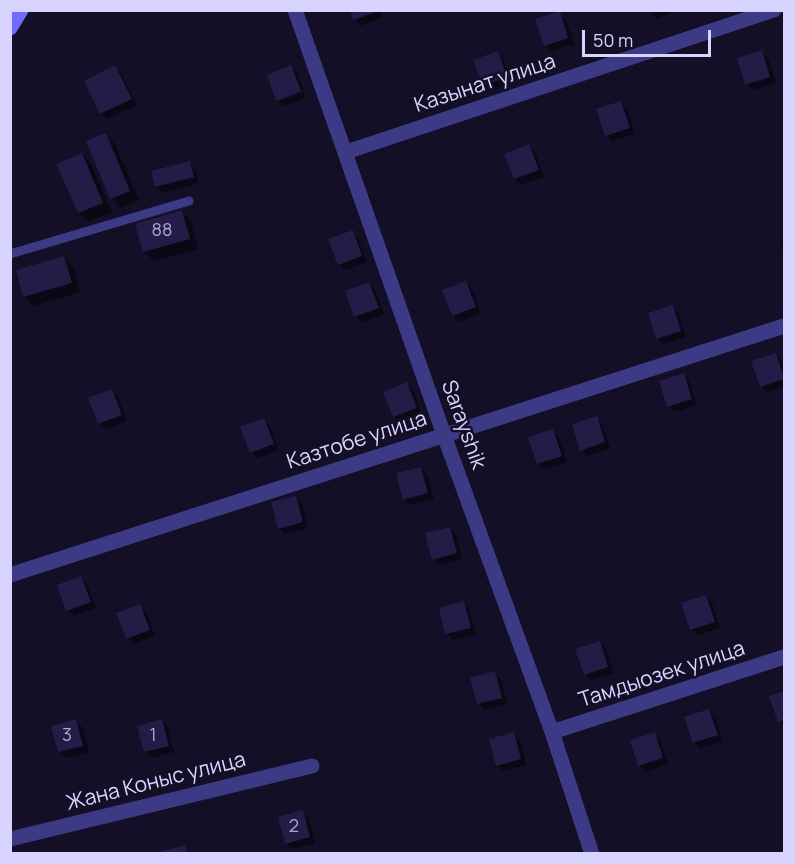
<!DOCTYPE html>
<meta charset="utf-8">
<style>
body{margin:0}
#map{position:relative;width:795px;height:864px;overflow:hidden;background:#130f26;font-family:Manrope,sans-serif}
canvas{display:block}
.frame{position:absolute;inset:0;border:12px solid #d9d4ff;pointer-events:none}
.scale{position:absolute;left:582px;top:30px;width:129px;height:27px;box-sizing:border-box;border:3px solid #d9d4ff;border-top:0;padding-left:8px;font-size:18px;line-height:21px;white-space:nowrap;color:#d9d4ff;-webkit-text-stroke:4px #130f26;paint-order:stroke}
</style>
<div id="map">
<canvas width="795" height="864"></canvas>
<div class="frame"></div>
<div class="scale">50 m</div>
</div>
<script>
const ctx = document.querySelector('canvas').getContext('2d');
ctx.lineJoin = 'round';
function fill(path, color) { ctx.fillStyle = color; ctx.fill(path, 'evenodd'); }
const poly = rows => new Path2D(rows.map(r => 'M' + r).join(''));
function trace(path, color, width, dash) { ctx.strokeStyle = color; ctx.lineWidth = width; ctx.lineCap = dash ? 'butt' : 'round'; ctx.setLineDash(dash || []); ctx.stroke(path); }
function write(font, color, halo, rows, align = 'center') {
  ctx.font = font + ' Manrope,sans-serif'; ctx.lineWidth = 5; ctx.setLineDash([]); ctx.textBaseline = 'middle'; ctx.strokeStyle = halo; ctx.fillStyle = color; for (const [text, x, y, turn = 0] of rows) {
    ctx.save(); ctx.translate(x, y); ctx.rotate((+turn || 0) * Math.PI / 180); ctx.textAlign = isNaN(turn) ? turn : align; if (halo) ctx.strokeText(text, 0, 0); ctx.fillText(text, 0, 0); ctx.restore();
  }
}
const shadow = poly([
 [351,10,380,10,383,17,361,26,355,20],
 [649,10,678,10,678,11,656,19],
 [559,13,566,19,574,44,551,51,545,45],
 [761,52,768,58,776,83,753,90,747,84],
 [497,53,503,59,513,83,490,91,484,85],
 [115,67,121,73,137,105,107,119,101,113],
 [291,67,297,73,303,89,279,98,279,101,278,100],
 [304,92,306,98,284,106,279,101],
 [621,103,627,109,635,134,612,141,606,135],
 [105,134,115,144,139,200,121,208,111,198],
 [528,146,535,152,544,177,521,185,515,179,506,154],
 [82,154,91,164,112,212,88,222,79,213],
 [189,163,195,169,199,183,163,193,157,187,153,173],
 [181,212,191,221,198,249,154,261,145,252,137,225],
 [352,232,358,238,367,262,345,270,339,264],
 [784,241,784,256,780,243],
 [64,258,73,267,80,292,34,306,25,296],
 [466,283,472,289,481,313,459,322,453,315],
 [369,284,375,290,384,314,362,323,356,317,347,292],
 [672,307,678,313,686,337,664,344,657,338],
 [776,354,782,361,784,368,784,387,767,392,761,386],
 [683,374,689,381,697,405,675,412,669,406],
 [407,384,413,390,422,415,400,423,394,417],
 [112,391,118,397,127,421,105,429,99,423],
 [596,418,602,424,610,448,588,456,582,450],
 [264,420,270,426,279,450,257,458,251,452],
 [553,431,559,437,567,462,544,469,538,463],
 [421,468,427,475,434,499,410,505,404,499],
 [296,497,302,503,308,528,285,534,279,528],
 [450,528,456,534,462,559,440,565,433,559],
 [81,578,87,584,96,608,74,616,68,610],
 [706,597,712,603,720,628,697,635,691,629],
 [463,603,469,609,476,634,453,640,447,634],
 [140,606,146,612,155,636,133,644,127,638],
 [600,643,606,649,614,673,591,680,585,674],
 [494,673,501,679,507,704,484,710,478,704],
 [784,692,784,726,779,721,771,697],
 [709,710,715,717,723,741,700,748,694,742],
 [76,721,82,727,89,752,66,758,60,752],
 [162,721,168,727,174,752,152,758,145,752],
 [514,734,520,740,526,765,503,771,497,765],
 [654,734,660,740,668,764,646,772,640,766,632,741],
 [303,812,309,818,315,843,292,849,286,843],
 [259,850,263,854,245,854]
]);
const building = poly([
 [350,10,379,10,379,11,353,20],
 [560,11,568,38,544,46,535,19],
 [762,50,770,77,745,85,737,58],
 [498,51,507,77,483,86,473,60],
 [115,65,132,99,100,114,84,81],
 [291,65,301,91,276,101,267,75],
 [621,101,630,128,605,136,596,109],
 [106,133,130,191,110,199,86,141],
 [529,144,539,170,514,179,504,154],
 [82,153,103,203,78,213,56,164],
 [190,161,194,177,155,187,151,171],
 [182,210,190,239,143,252,135,224],
 [353,230,362,256,338,265,328,239],
 [64,256,72,283,23,297,16,270],
 [466,281,476,307,452,316,442,290],
 [369,282,379,308,354,317,345,291],
 [673,305,681,331,656,339,648,313],
 [776,353,784,379,760,387,751,361],
 [684,373,692,399,667,407,659,381],
 [407,382,417,408,393,417,383,392],
 [112,389,122,415,98,424,88,398],
 [597,416,605,442,580,451,572,424],
 [264,418,274,444,250,453,240,427],
 [553,429,562,456,537,464,528,437],
 [421,467,428,493,403,500,396,473],
 [296,496,303,522,278,529,271,502],
 [450,527,457,553,432,560,425,533],
 [81,576,91,602,66,611,57,585],
 [706,595,715,622,690,630,681,603],
 [464,601,471,628,445,634,439,608],
 [140,604,150,630,126,639,116,613],
 [600,641,608,667,584,675,575,649],
 [495,671,502,698,477,704,470,678],
 [784,691,784,720,778,722,769,696],
 [709,709,718,735,693,743,684,717],
 [76,719,83,746,58,752,51,726],
 [162,719,169,746,144,752,137,726],
 [514,732,521,759,496,766,489,739],
 [655,732,663,758,638,766,630,740],
 [303,810,310,837,285,844,278,817],
 [185,845,187,854,160,854,159,852]
]);
const lane = poly([
 [10,254,189,201]
]);
const street = poly([
 [295,10,444,435,552,732,592,854],
 [346,152,774,10],
 [10,575,784,326],
 [552,732,784,657],
 [10,839,312,766]
]);
const secondary = poly([
 [10,28,21,10]
]);
const numberNames = [
 ["88",162,231],
 ["3",67,736],
 ["1",153,736],
 ["2",294,827]
];
const streetNames = [
 ["Казынат улица",485,84,-18],
 ["Sarayshik",463,425,70],
 ["Казтобе улица",357,441,-18],
 ["Тамдыозек улица",662,675,-18],
 ["Жана Коныс улица",156,782,-14]
];
fill(shadow, '#0007');
fill(building, '#241b47');
trace(lane, '#3d3a85', 9);
trace(street, '#3d3a85', 15);
trace(secondary, '#6f6bff', 15);
write('18px', '#aca6d1', null, numberNames);
write('21px', '#d9d4ff', '#130f26', streetNames);
</script>
